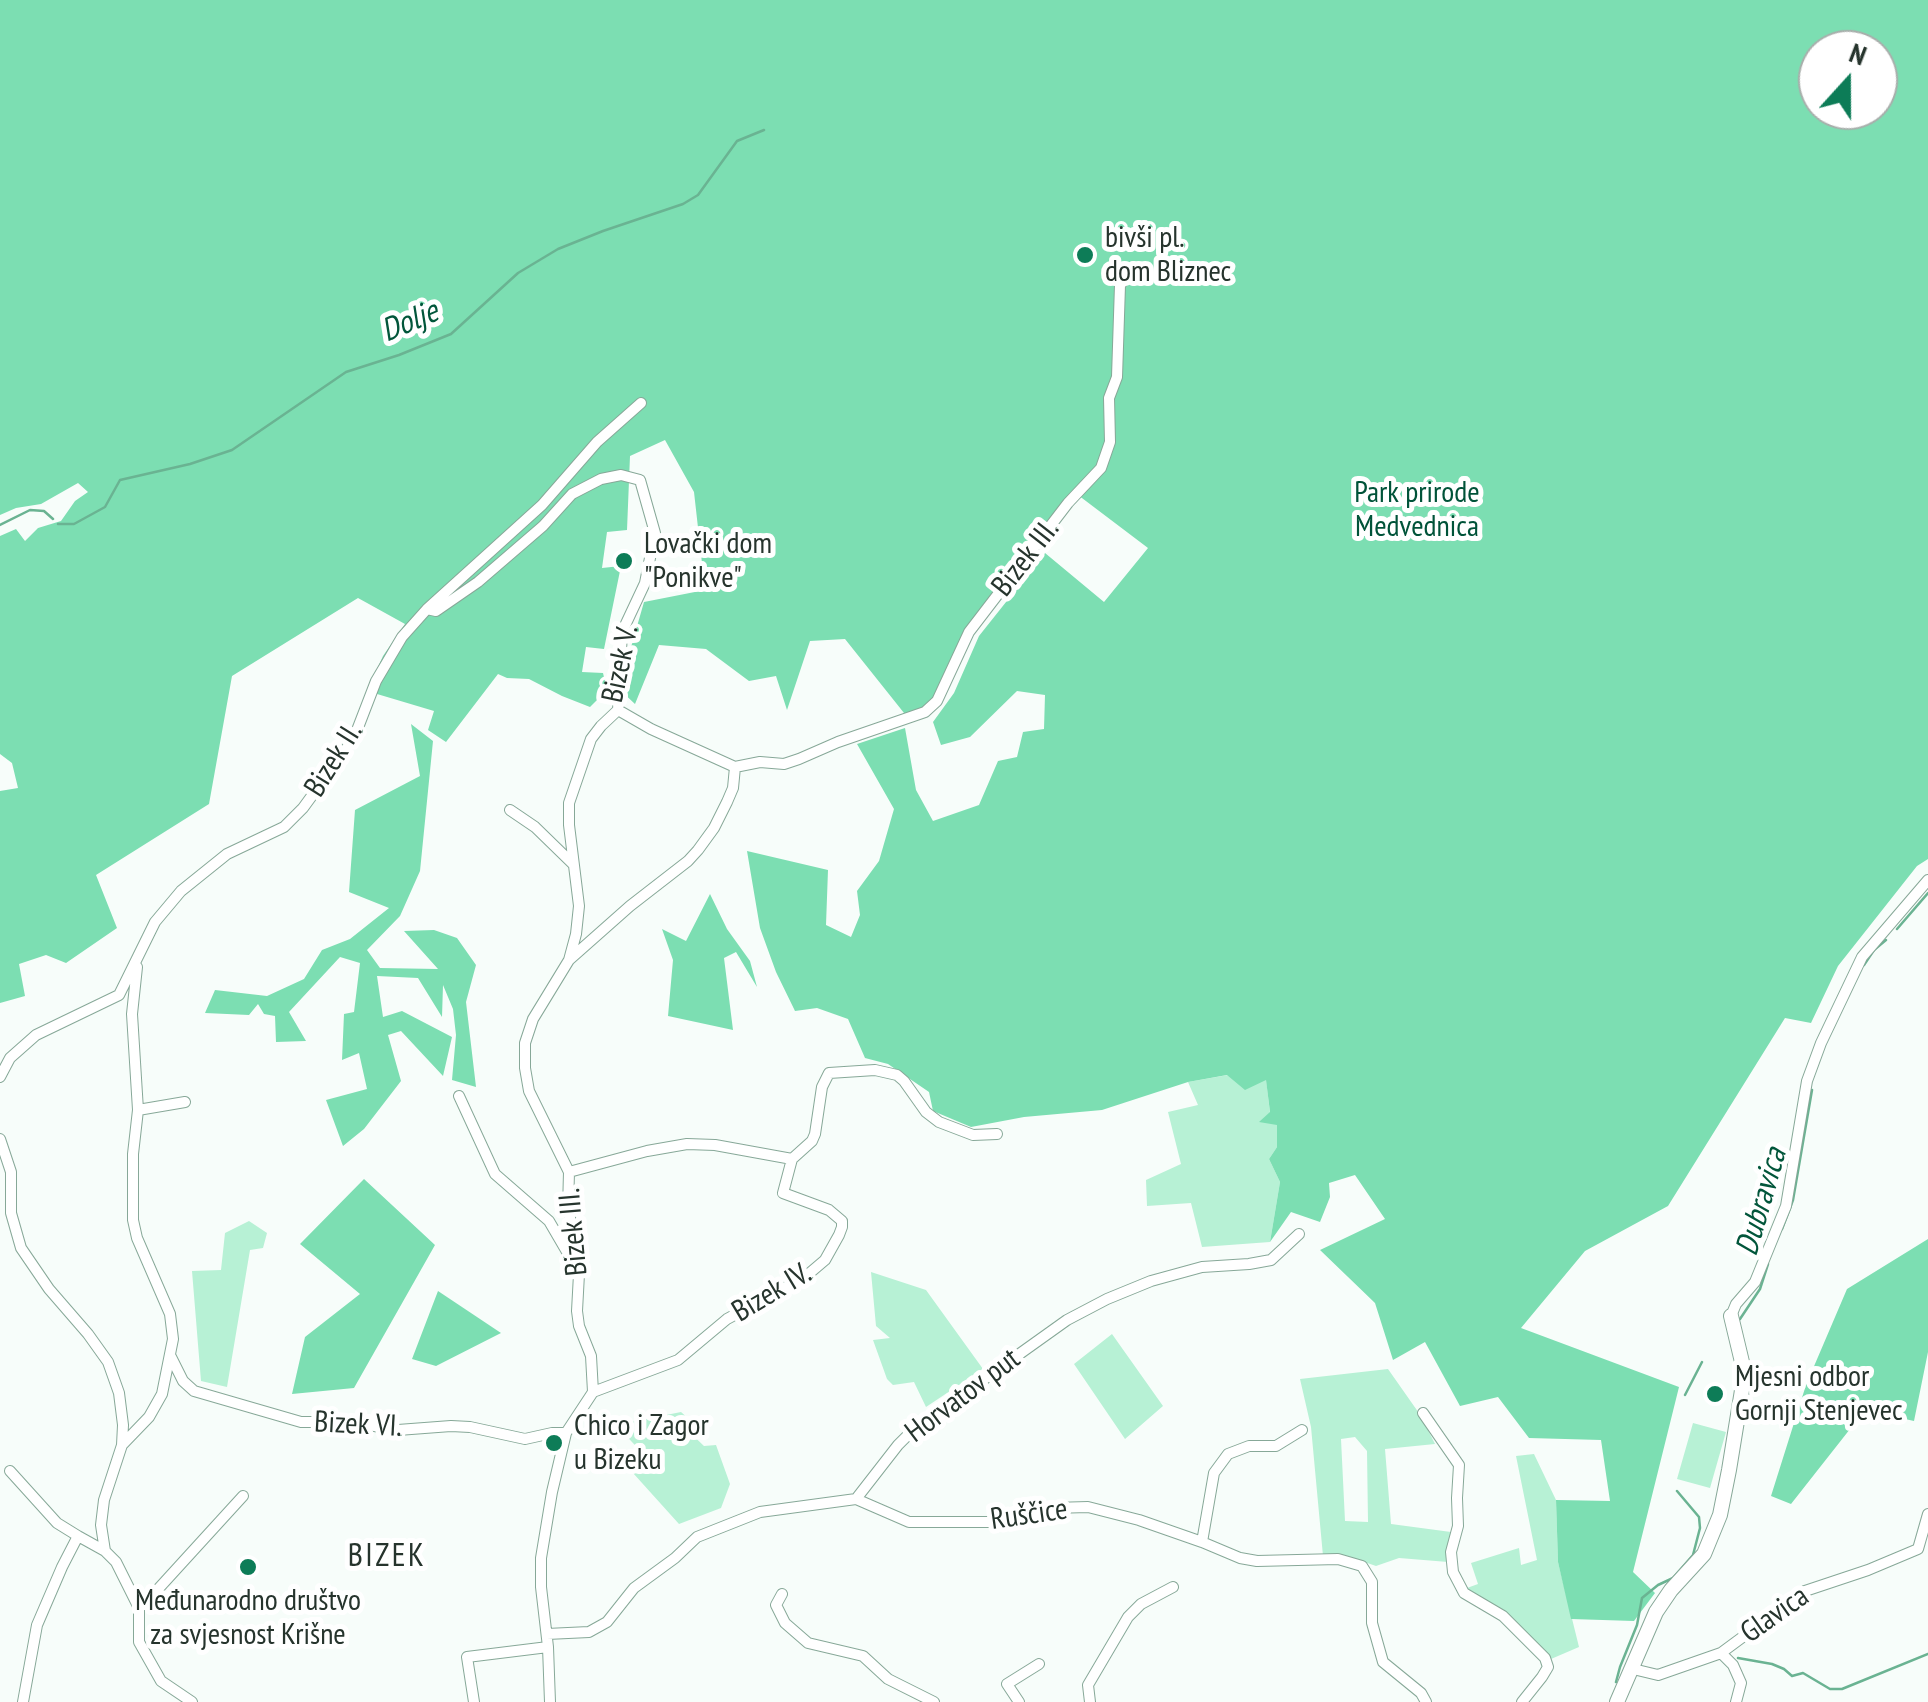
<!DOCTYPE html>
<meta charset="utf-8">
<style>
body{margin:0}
#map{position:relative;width:1928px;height:1702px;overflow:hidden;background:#f7fdfa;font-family:"PT Sans Narrow",sans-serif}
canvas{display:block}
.north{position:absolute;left:1798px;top:30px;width:100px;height:100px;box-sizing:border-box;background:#fff;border:2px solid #a8aeab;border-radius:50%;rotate:21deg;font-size:28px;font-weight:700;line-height:40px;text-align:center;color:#26342d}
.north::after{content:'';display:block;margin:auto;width:35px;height:45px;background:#0d7c57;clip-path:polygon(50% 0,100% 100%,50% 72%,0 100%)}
</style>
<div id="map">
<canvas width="1928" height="1702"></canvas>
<div class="north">N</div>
</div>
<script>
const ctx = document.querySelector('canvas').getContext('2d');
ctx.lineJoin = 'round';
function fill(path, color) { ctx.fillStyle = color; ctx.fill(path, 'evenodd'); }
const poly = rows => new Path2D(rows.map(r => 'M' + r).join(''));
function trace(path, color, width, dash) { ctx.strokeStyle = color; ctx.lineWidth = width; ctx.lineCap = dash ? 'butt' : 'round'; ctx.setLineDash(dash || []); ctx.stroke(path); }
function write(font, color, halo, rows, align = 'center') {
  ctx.font = font + ' "PT Sans Narrow",sans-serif'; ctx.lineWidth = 10; ctx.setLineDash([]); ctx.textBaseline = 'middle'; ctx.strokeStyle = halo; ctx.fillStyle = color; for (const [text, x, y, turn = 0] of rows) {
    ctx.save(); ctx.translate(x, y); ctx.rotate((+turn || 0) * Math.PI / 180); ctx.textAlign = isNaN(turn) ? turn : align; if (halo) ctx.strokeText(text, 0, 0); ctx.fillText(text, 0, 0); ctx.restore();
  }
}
const green = poly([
 [1228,1075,1266,1079,1270,1113,1277,1124,1277,1147,1269,1159,1280,1182,1270,1242,1202,1247,1191,1203,1147,1206,1146,1180,1181,1164,1168,1112,1198,1105,1188,1082],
 [249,1221,267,1233,263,1248,250,1250,227,1387,201,1381,192,1271,221,1270,225,1233],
 [871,1272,926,1290,983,1369,926,1407,914,1382,893,1385,887,1379,873,1340,890,1338,876,1326],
 [1112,1334,1163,1406,1125,1439,1074,1364],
 [1388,1369,1421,1416,1435,1444,1385,1449,1391,1524,1451,1532,1448,1562,1399,1558,1376,1566,1347,1556,1323,1556,1311,1427,1300,1379],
 [1355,1437,1367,1451,1368,1522,1345,1521,1341,1439],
 [681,1412,690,1420,681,1424,704,1446,716,1445,730,1484,721,1508,679,1524,633,1473,648,1459,616,1425],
 [1693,1423,1726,1432,1710,1488,1677,1479],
 [1534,1454,1556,1500,1558,1562,1579,1647,1551,1659,1504,1613,1467,1588,1478,1584,1471,1563,1519,1548,1521,1565,1537,1560,1516,1456]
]);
const forest = poly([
 [0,0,1928,0,1928,859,1917,866,1838,966,1811,1023,1785,1018,1668,1206,1585,1251,1521,1328,1679,1387,1633,1572,1655,1593,1634,1621,1571,1619,1558,1562,1556,1500,1610,1501,1601,1440,1529,1438,1498,1397,1460,1406,1425,1342,1393,1360,1375,1303,1320,1250,1385,1219,1355,1175,1329,1183,1330,1197,1320,1222,1291,1212,1270,1242,1280,1182,1269,1159,1277,1147,1277,1125,1259,1122,1270,1112,1266,1080,1245,1090,1227,1075,1188,1082,1102,1110,1024,1117,971,1127,933,1111,929,1092,888,1064,865,1058,848,1019,817,1008,795,1011,776,972,760,928,747,851,828,870,826,925,851,937,860,915,857,891,879,861,894,809,857,744,905,728,916,790,933,821,979,805,998,761,1017,757,1023,732,1044,729,1045,695,1017,691,970,737,941,745,933,722,954,693,979,636,1045,553,1104,602,1148,548,1074,492,966,632,933,700,908,718,845,639,810,641,787,710,776,676,749,681,706,649,659,645,635,704,619,689,644,602,705,590,694,492,665,440,630,456,627,530,607,532,602,568,621,566,604,649,586,647,582,672,603,673,607,690,590,707,562,696,529,679,507,678,498,674,446,742,428,730,434,711,367,691,383,656,405,624,358,598,232,676,209,804,96,875,117,928,66,963,46,955,19,964,25,996,0,1003,0,791,18,788,12,763,0,754,0,536,16,529,25,541,38,528,61,521,75,501,88,492,78,483,41,504,16,508,0,515],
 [1818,50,1878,50,1878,110,1818,110],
 [411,724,433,741,420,871,400,916,367,950,380,968,438,969,404,931,434,930,457,938,476,965,466,1002,476,1087,452,1080,456,1035,453,1009,443,985,442,1017,418,978,377,976,383,1017,402,1011,452,1037,443,1076,401,1031,388,1035,401,1081,364,1129,343,1146,326,1100,367,1089,359,1053,342,1060,344,1014,354,1012,360,963,340,957,289,1012,306,1041,276,1042,275,1016,264,1014,258,1004,249,1015,205,1013,215,990,267,996,304,979,322,950,350,939,389,908,349,892,355,810,420,776],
 [710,894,727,929,750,961,757,987,736,952,724,958,733,1030,668,1016,673,960,662,929,686,941],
 [364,1179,435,1245,354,1388,292,1394,305,1337,360,1294,300,1244],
 [1928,1239,1928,1352,1914,1421,1865,1410,1791,1504,1771,1496,1806,1385,1847,1289],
 [438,1291,501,1333,436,1366,412,1359]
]);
const stream = poly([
 [58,524,74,524,105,507,120,480,190,464,232,450,346,372,399,355,451,334,518,273,558,249,603,231,683,204,698,195,737,141,764,130],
 [0,525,30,510,44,511,53,519],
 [1897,929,1928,893],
 [1864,965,1874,950,1886,940],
 [1782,1229,1793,1200,1812,1090],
 [1740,1319,1760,1289,1768,1264],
 [1685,1395,1702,1362],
 [1738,1658,1772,1664,1784,1669,1792,1676,1803,1673,1830,1689,1842,1689,1928,1654],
 [1616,1682,1620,1667,1637,1625,1642,1598,1658,1585,1673,1578,1693,1555,1700,1528,1699,1517,1677,1491]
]);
const street = poly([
 [427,609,436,611,478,582,543,526,572,494,601,479,621,475,640,480,655,533,645,583,622,632,618,710,601,726,591,739,569,803,569,825,579,906,576,934,569,960],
 [618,710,651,729,735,767],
 [510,810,535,827,573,864],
 [0,1077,10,1058,36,1035,119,995,155,922,181,891,227,854,284,827,303,808,354,738,376,681,402,637,427,609,542,505,597,442,641,403],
 [459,1096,495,1174,549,1221,577,1269],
 [138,1110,185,1102],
 [0,1139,11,1172,11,1213,21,1248,49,1289,88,1334,108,1362,119,1393,123,1425,122,1445,104,1500,101,1525,105,1551,116,1562,139,1608,139,1642,161,1681,192,1702],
 [569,1172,647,1151,687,1144,715,1145,792,1159],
 [1731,1316,1736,1304,1755,1282,1786,1206,1807,1081,1821,1043,1862,957,1928,880],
 [171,1357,183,1381,194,1391,301,1422,351,1422,398,1430,451,1426,470,1427,525,1439,552,1433,566,1433],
 [593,1392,678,1360,727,1319,805,1277,825,1260,839,1235,842,1227,842,1221,829,1210,783,1193,792,1159,812,1141,815,1134,822,1087,829,1073,875,1070,897,1075,904,1081,926,1112,939,1122,973,1135,997,1134],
 [1423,1413,1459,1465,1457,1498,1458,1526,1451,1552,1453,1572,1464,1593,1503,1616,1545,1658,1548,1667,1542,1677,1522,1702],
 [122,1445,149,1417,162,1394,173,1339,170,1314,137,1238,133,1220,133,1154,138,1110,132,1014,137,967],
 [10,1471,57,1523,78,1536],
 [856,1499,909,1522,992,1522,1053,1508,1088,1507,1139,1520,1202,1542,1240,1558,1257,1561,1338,1559,1362,1566,1372,1582,1372,1623,1383,1662,1421,1693,1426,1702],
 [1202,1542,1214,1473,1228,1454,1249,1446,1276,1446,1302,1430],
 [782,1594,776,1605,785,1623,808,1643,863,1656,888,1679,934,1702],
 [139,1608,149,1599,243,1496],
 [547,1634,589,1632,607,1622,634,1588,675,1558,697,1537,760,1512,856,1499,898,1445,913,1430,1067,1320,1107,1299,1151,1281,1202,1267,1249,1264,1271,1260,1299,1234],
 [548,1647,550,1702],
 [1721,1653,1733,1665,1741,1683,1736,1702],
 [1633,1669,1658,1675,1721,1653,1805,1591,1868,1570,1918,1549,1928,1514],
 [23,1702,37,1625,62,1567,78,1536,105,1551],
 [474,1702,467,1657,548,1647,541,1587,541,1558,552,1492,566,1433,593,1392,591,1356,579,1326,577,1311,579,1274,578,1254,568,1209,569,1172,529,1091,525,1068,525,1043,533,1019,569,960,630,906,688,861,698,850,714,828,727,802,733,788,735,767,760,762,784,764,799,759,838,742,925,712,937,701,969,632,1068,503,1101,468,1110,442,1109,398,1117,377,1120,285,1134,268],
 [1019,1702,1007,1684,1039,1664],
 [1090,1702,1088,1685,1128,1617,1141,1604,1173,1587]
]);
const secondary = poly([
 [1617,1702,1656,1612,1671,1590,1704,1554,1720,1515,1729,1470,1743,1384,1742,1362,1731,1316]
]);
const markers = [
 [1085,255,10,"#0d7c57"],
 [624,561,10,"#0d7c57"],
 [1715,1394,10,"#0d7c57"],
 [554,1443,10,"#0d7c57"],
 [248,1567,10,"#0d7c57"]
];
const poiNames = [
 ["bivši pl.",1105,238],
 ["dom Bliznec",1105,272],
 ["Lovački dom",644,544],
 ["\"Ponikve\"",644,578],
 ["Mjesni odbor",1735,1377],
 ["Gornji Stenjevec",1735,1411],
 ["Chico i Zagor",574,1426],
 ["u Bizeku",574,1460],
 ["Međunarodno društvo",248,1601,"center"],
 ["za svjesnost Krišne",248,1635,"center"]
];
const parkNames = [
 ["Park prirode",1417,493],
 ["Medvednica",1417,527]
];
const streetNames = [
 ["Bizek III.",1026,558,-52],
 ["Bizek V.",621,664,-78],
 ["Bizek II.",334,760,-58],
 ["Bizek III.",574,1232,-95],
 ["Bizek IV.",772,1293,-31],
 ["Horvatov put",963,1396,-37],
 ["Bizek VI.",358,1425,3],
 ["Ruščice",1029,1515,-8],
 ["Glavica",1775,1615,-35]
];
const waterNames = [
 ["Dolje",410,322,-23],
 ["Dubravica",1762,1202,-74]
];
const neighbourhoodNames = [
 ["BIZEK",387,1557]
];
fill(green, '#b7f1d5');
fill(forest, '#7cdeb2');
trace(stream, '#6ab392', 2.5);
trace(street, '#87a898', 12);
trace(secondary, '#87a898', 16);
trace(street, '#fff', 10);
trace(secondary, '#fff', 14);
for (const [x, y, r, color] of markers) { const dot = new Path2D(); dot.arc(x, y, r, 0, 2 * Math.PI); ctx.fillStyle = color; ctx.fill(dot); trace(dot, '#fff', 4); }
write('30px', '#26342d', '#fff', poiNames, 'left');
write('30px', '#005339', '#fff', parkNames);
write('30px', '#26342d', '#fff', streetNames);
write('italic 32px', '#02563b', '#fff', waterNames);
ctx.letterSpacing = '2.5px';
write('32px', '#26342d', '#fff', neighbourhoodNames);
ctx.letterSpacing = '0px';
</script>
